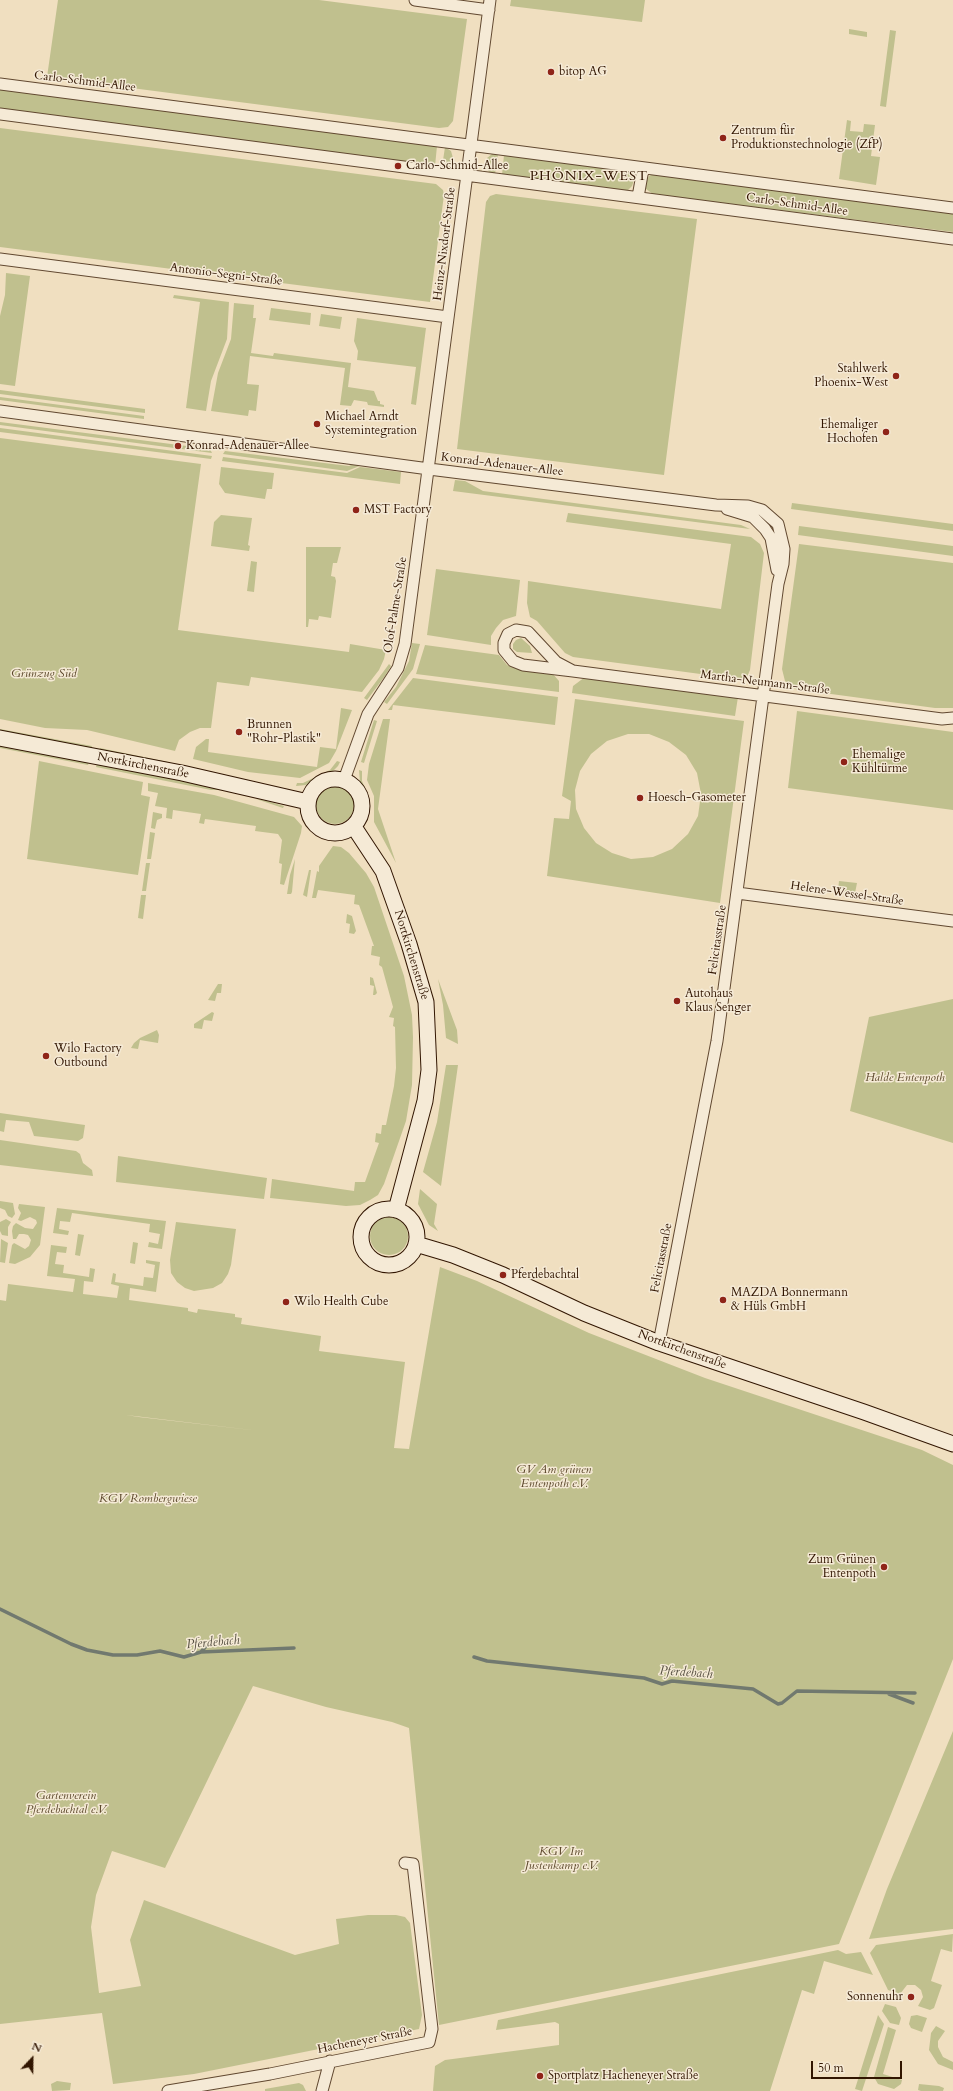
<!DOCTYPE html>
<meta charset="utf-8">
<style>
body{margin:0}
#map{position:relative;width:953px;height:2091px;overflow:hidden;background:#f0dfc0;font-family:Cardo,serif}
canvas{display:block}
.north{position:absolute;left:12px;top:2039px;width:40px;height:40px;-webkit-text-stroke:3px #f5ead6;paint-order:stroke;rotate:22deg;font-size:11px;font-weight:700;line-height:16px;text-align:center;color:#311500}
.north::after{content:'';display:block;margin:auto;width:14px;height:18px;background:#311500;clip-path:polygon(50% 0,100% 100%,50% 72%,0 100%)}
.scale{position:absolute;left:811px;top:2061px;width:91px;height:18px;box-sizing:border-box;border:2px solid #311500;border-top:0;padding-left:5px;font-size:12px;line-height:14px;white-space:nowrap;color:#311500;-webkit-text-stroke:3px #f5ead6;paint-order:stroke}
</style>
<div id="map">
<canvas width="953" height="2091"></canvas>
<div class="north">N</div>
<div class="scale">50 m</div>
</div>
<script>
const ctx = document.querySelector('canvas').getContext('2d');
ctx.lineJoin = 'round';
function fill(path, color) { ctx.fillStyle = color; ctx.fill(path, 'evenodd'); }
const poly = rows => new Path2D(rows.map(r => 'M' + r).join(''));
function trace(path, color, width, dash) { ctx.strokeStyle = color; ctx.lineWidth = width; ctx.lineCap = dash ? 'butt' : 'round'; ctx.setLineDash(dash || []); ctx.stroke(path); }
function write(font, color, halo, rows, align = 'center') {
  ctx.font = font + ' Cardo,serif'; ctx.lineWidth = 3; ctx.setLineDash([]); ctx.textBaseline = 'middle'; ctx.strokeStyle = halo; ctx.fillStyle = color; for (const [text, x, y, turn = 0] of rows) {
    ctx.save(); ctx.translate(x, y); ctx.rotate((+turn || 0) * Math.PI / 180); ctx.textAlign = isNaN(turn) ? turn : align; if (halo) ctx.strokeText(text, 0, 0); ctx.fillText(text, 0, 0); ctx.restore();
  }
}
const green = poly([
 [58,0,319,0,467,19,453,121,448,127,439,128,47,77],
 [511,0,645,0,642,22,510,6],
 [849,29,867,32,867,37,849,34],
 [890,30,896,31,886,107,880,106],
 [0,89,437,146,435,166,0,109],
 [847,120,851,121,850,131,863,132,864,124,875,125,871,156,880,157,876,185,839,179],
 [0,128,436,184,443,190,444,195,430,302,0,247],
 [445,147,451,151,453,158,449,165,442,167],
 [492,154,498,154,495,174,489,172,486,166,487,158],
 [504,155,626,170,632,174,634,180,632,186,627,191,502,175],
 [654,174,953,213,953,232,653,194,646,189,645,184,649,176],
 [496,194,697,219,664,475,457,449,486,202,490,196],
 [6,273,30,276,15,386,0,384,0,316,5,295],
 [174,295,229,302,227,339,211,381,206,411,186,408,200,302,173,298],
 [234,303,254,305,253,318,256,318,251,353,273,356,274,353,351,363,348,387,374,391,378,401,380,401,380,404,384,405,384,407,368,405,367,402,354,400,351,406,340,405,345,368,250,356,247,384,259,385,256,411,249,410,248,416,211,411,218,373,231,339],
 [271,308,311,313,310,325,269,320],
 [321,314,342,317,340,329,319,326],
 [357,318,426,328,416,405,411,404,416,367,357,360,358,351,354,341],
 [0,390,145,409,145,413,0,394],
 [0,397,144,416,144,419,0,400],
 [0,422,210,449,212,453,0,425],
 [0,428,212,456,211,459,0,432],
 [0,438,201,464,178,630,349,652,350,644,386,650,384,659,379,670,362,692,251,677,249,686,217,682,211,728,200,728,190,732,179,740,175,751,87,730,45,728,0,719],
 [225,451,349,466,355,463,362,465,347,471,223,454],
 [223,457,347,473,360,467,401,472,400,484,222,461],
 [221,467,274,473,272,489,267,489,265,499,225,493,219,484],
 [455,480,465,481,483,491,741,525,750,529,453,491],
 [792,503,953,524,953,531,791,509],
 [568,513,751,537,760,544,764,553,750,670,747,677,738,679,573,657,565,653,537,621,530,617,527,603,528,581,721,609,731,544,566,522],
 [221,515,252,518,248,545,250,546,249,551,211,546,214,522],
 [799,526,953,546,953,556,798,535],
 [799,544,953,563,953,708,935,708,794,689,785,681,782,669],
 [306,547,341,547,337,563,333,563,331,576,335,577,336,581,331,618,319,616,318,620,309,619,308,627,306,627],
 [251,561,257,562,254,592,247,591],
 [436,569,520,580,516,616,503,620,496,628,491,636,491,645,427,635],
 [521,638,530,646,532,653,517,652,513,649,513,644,516,640],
 [412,643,420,644,413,669,387,704,384,702,396,687,409,661],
 [425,645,499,655,507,665,513,668,552,673,559,681,559,692,416,674],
 [389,664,391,666,385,676,367,700,364,698],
 [585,677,738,697,735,716,572,693,573,686],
 [413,678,558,697,555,725,393,705,392,710,388,710],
 [575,699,744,721,720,903,547,876,554,818,569,819,571,801,562,796],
 [628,734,649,734,669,742,686,755,697,773,701,794,698,816,688,834,672,849,653,857,631,859,612,853,596,843,584,828,576,809,575,790,580,771,591,754,607,741],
 [341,708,352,710,336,751,329,763,300,778,248,772,193,759,196,747,206,739,209,739,208,752,317,767,320,747,336,749],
 [797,711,953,732,953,810,788,788],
 [383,719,390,719,378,809,396,863,374,822,374,796,367,780,369,764],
 [374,720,377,721,364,763,361,762],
 [0,729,92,746,91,750,0,732],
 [0,744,89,762,88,765,0,748],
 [100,748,168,762,167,765,99,751],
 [39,761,143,782,141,795,150,797,138,875,27,859],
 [337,761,340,762,338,766,332,772,306,785,296,786,297,783,303,783,330,770],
 [97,763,222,789,222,790,211,790,96,767],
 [359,770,362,771,362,781,369,797,369,813,366,812,367,802,360,783],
 [148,783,214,795,294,817,302,826,301,833,284,885,280,884,282,864,279,863,282,840,278,834,255,831,256,826,205,819,204,824,199,823,201,814,173,810,172,819,166,818,167,808,155,806,158,793,148,791],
 '316 805a19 19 0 1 1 38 0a19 19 0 1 1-38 0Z',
 [256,799,267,801,284,806,283,808],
 [153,812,162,814,162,818,157,820,155,829,151,828],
 [150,832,155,833,151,859,147,859],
 [333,846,341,847,349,853,366,873,374,887,404,976,412,1015,413,1037,412,1085,406,1121,384,1184,378,1195,370,1200,360,1205,346,1206,270,1198,272,1179,354,1191,355,1182,365,1182,379,1143,375,1142,376,1133,381,1134,382,1125,386,1125,394,1086,396,1068,395,1027,393,1026,394,1018,389,1017,393,1007,382,967,379,965,380,957,371,955,372,946,374,946,359,905,354,904,355,895,318,890,316,898,312,898,317,871,319,872,319,866],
 [295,859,292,892,291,894,287,894,290,875],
 [146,863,150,863,146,891,142,891],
 [309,870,311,870,307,897,303,895],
 [839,881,857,883,855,893,838,891],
 [141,895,146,895,143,919,138,918],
 [347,914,352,916,356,931,354,934,349,933,350,924,346,923],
 [370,977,373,978,377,993,375,995,373,995,374,986,370,985],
 [438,979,457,1030,458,1044,446,1038,443,1005],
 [218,984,222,984,221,993,217,993,215,1001,208,1000],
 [953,999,953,1143,850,1111,869,1017],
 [212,1012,214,1013,212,1021,204,1020,202,1029,194,1028,194,1024],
 [157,1030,159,1035,158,1043,140,1040,138,1049,131,1048,134,1043,140,1038],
 [446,1065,458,1065,441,1186,423,1172,437,1122],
 [0,1113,85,1125,83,1138,78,1141,34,1136,29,1122,6,1120,4,1132,0,1131],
 [0,1140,76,1151,80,1154,83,1163,92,1170,93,1176,0,1165],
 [118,1156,267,1178,264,1199,116,1182],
 [420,1189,437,1204,434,1224,438,1231,429,1225,418,1204],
 [0,1201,13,1203,15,1214,12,1218,8,1216,5,1210,0,1208],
 [19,1204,45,1207,40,1245,30,1257,15,1264,9,1263,12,1245,14,1243,25,1249,29,1246,31,1240,28,1235,24,1234,19,1234,16,1239,13,1239,12,1231,13,1226,16,1223,25,1228,33,1229,37,1223,36,1220,30,1217,21,1221,18,1220,21,1213,18,1208],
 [57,1208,166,1221,162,1249,148,1247,149,1242,158,1244,160,1234,149,1232,150,1224,72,1213,70,1222,60,1221,59,1229,69,1231,68,1235,53,1233],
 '370 1236a19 19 0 1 1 38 0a19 19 0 1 1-38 0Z',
 [6,1219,11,1222,8,1227,8,1236,2,1235,0,1231,0,1222],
 [176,1222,236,1229,231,1265,228,1274,222,1283,213,1288,194,1291,185,1288,177,1282,171,1273,170,1260],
 [78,1234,84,1235,80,1256,75,1255],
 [1,1239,8,1243,5,1263,0,1262],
 [133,1242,138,1243,135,1264,130,1263],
 [51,1245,67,1247,66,1253,57,1252,55,1264,64,1265,63,1273,89,1277,90,1268,95,1269,93,1282,84,1281,83,1294,117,1298,119,1286,111,1284,113,1273,116,1274,115,1282,143,1286,144,1277,153,1278,155,1265,146,1263,146,1260,160,1262,156,1292,130,1288,129,1300,188,1308,188,1311,197,1313,198,1309,235,1314,235,1317,242,1318,241,1324,321,1336,319,1351,405,1362,394,1448,409,1449,440,1267,477,1281,589,1333,705,1378,922,1450,953,1465,953,1659,839,1944,439,2025,409,1728,392,1722,326,1707,253,1686,165,1868,112,1851,96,1895,91,1927,99,1993,141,1986,130,1940,144,1900,295,1955,339,1944,336,1919,368,1915,396,1915,405,1917,410,1923,422,2015,419,2029,194,2074,113,2084,102,2013,0,2024,0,1300,6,1301,8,1284,73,1292,75,1279,47,1276],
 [126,1415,260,1431,139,1417],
 [953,1731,953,1929,869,1939,887,1889],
 [953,1934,952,1952,941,1949,931,1981,942,1985,934,2008,930,2010,918,2006,923,1997,921,1990,915,1985,907,1985,900,1994,888,1990,870,1953,876,1945],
 [838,1950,846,1954,861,1952,873,1975,824,1961,814,1994,802,1990,770,2091,433,2091,435,2066,445,2060,559,2045,559,2024,555,2022,496,2030,498,2020],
 [885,2004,896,2007,901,2018,899,2025,890,2023,882,2011],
 [878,2015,884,2024,862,2091,855,2089],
 [917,2015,927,2018,922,2032,911,2028,909,2024,911,2016],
 [936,2026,945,2031,938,2041,938,2047,943,2057,953,2062,953,2070,938,2064,929,2050,931,2033],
 [888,2027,896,2030,883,2074,902,2080,901,2084,894,2089,878,2084,874,2077],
 [57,2081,71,2083,70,2090,52,2091,51,2084],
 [299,2083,303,2085,306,2091,265,2091,265,2089],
 [919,2084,939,2086,944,2088,943,2091,921,2091,918,2090]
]);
const stream = poly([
 [0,1609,71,1644,87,1650,113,1655,137,1655,160,1651,184,1657,201,1652,294,1648],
 [201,1652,212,1639],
 [474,1657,487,1661,644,1678,662,1684,672,1681,753,1689,778,1704,782,1703,797,1691,915,1693],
 [889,1694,913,1703]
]);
const minor = poly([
 [415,0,489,10],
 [0,84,953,208],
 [0,114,953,239],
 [638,197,643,169],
 [0,259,448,317],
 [0,411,429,469,716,505,748,506,762,510,778,524,784,549,783,564,778,584,717,1041,659,1343],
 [727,509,753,517,765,529,771,538,777,570],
 [516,630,528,632,556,662,573,671,523,665,513,661,504,650,504,643,508,634,516,630],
 [573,671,942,719,953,718],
 [344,780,368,714,398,668,405,644,490,0],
 [737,893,953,921],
 [168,2091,270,2074,429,2042,432,2029,413,1864,405,1863],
 [322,2091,330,2061]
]);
const secondary = poly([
 [0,738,182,773,308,802],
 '308 806a27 27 0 1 1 54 0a27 27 0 1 1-54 0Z',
 [354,827,383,871,409,944,426,1002,429,1070,425,1101,396,1210],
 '361 1237a28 28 0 1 1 56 0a28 28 0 1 1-56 0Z',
 [416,1244,453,1255,503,1275,584,1313,659,1343,864,1412,953,1444]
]);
const markers = [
 [551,72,4,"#8f2418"],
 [723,138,4,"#8f2418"],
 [398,166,4,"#8f2418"],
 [896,376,4,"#8f2418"],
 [317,424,4,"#8f2418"],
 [886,432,4,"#8f2418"],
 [178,446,4,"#8f2418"],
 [356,510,4,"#8f2418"],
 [239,732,4,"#8f2418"],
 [844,762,4,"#8f2418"],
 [640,798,4,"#8f2418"],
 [677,1001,4,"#8f2418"],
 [46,1056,4,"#8f2418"],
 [503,1275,4,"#8f2418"],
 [723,1300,4,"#8f2418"],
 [286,1302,4,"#8f2418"],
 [884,1567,4,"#8f2418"],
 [911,1997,4,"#8f2418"],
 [540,2076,4,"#8f2418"]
];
const poiNames = [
 ["bitop AG",559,72],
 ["Zentrum für",731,131],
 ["Produktionstechnologie (ZfP)",731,145],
 ["Carlo-Schmid-Allee",406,166],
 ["Stahlwerk",888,369,"right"],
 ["Phoenix-West",888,383,"right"],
 ["Michael Arndt",325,417],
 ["Systemintegration",325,431],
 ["Ehemaliger",878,425,"right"],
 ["Hochofen",878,439,"right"],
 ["Konrad-Adenauer-Allee",186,446],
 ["MST Factory",364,510],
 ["Brunnen",247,725],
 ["\"Rohr-Plastik\"",247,739],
 ["Ehemalige",852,755],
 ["Kühltürme",852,769],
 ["Hoesch-Gasometer",648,798],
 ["Autohaus",685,994],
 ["Klaus Senger",685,1008],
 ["Wilo Factory",54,1049],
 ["Outbound",54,1063],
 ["Pferdebachtal",511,1275],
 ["MAZDA Bonnermann",731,1293],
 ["& Hüls GmbH",731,1307],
 ["Wilo Health Cube",294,1302],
 ["Zum Grünen",876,1560,"right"],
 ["Entenpoth",876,1574,"right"],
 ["Sonnenuhr",903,1997,"right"],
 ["Sportplatz Hacheneyer Straße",548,2076]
];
const streetNames = [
 ["Carlo-Schmid-Allee",85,82,7],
 ["Carlo-Schmid-Allee",797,205,8],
 ["Heinz-Nixdorf-Straße",445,244,-83],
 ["Antonio-Segni-Straße",226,275,7],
 ["Konrad-Adenauer-Allee",502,465,7],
 ["Olof-Palme-Straße",396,605,-81],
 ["Martha-Neumann-Straße",765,683,7],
 ["Nortkirchenstraße",143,766,11],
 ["Helene-Wessel-Straße",847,894,8],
 ["Felicitasstraße",718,940,-82],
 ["Nortkirchenstraße",411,955,73],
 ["Felicitasstraße",662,1258,-79],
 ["Nortkirchenstraße",682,1350,20],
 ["Hacheneyer Straße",365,2041,-11]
];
const parkNames = [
 ["Grünzug Süd",44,674],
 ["Halde Entenpoth",905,1078],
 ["GV Am grünen",554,1470],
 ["Entenpoth e.V.",554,1484],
 ["KGV Rombergwiese",148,1499],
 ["Gartenverein",66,1796],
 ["Pferdebachtal e.V.",66,1810],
 ["KGV Im",561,1852],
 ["Justenkamp e.V.",561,1866]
];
const waterNames = [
 ["Pferdebach",213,1643,-5],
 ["Pferdebach",686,1673,4]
];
const quarterNames = [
 ["PHÖNIX-WEST",589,177]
];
fill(green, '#c0c08e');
trace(stream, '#71796f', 3.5);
trace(minor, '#614830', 13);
trace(secondary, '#311500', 17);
trace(minor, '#f5ead6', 11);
trace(secondary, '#f5ead6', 15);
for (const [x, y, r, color] of markers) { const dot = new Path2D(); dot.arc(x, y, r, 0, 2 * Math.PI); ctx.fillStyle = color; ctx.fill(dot); trace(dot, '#f5ead6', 1.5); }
write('12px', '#311500', '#f5ead6', poiNames, 'left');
write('12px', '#311500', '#f5ead6', streetNames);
write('italic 12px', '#5c482b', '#f5ead6', parkNames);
write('italic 13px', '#564f41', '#f5ead6', waterNames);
ctx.letterSpacing = '1px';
write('14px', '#311500', '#f5ead6', quarterNames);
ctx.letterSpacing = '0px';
</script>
